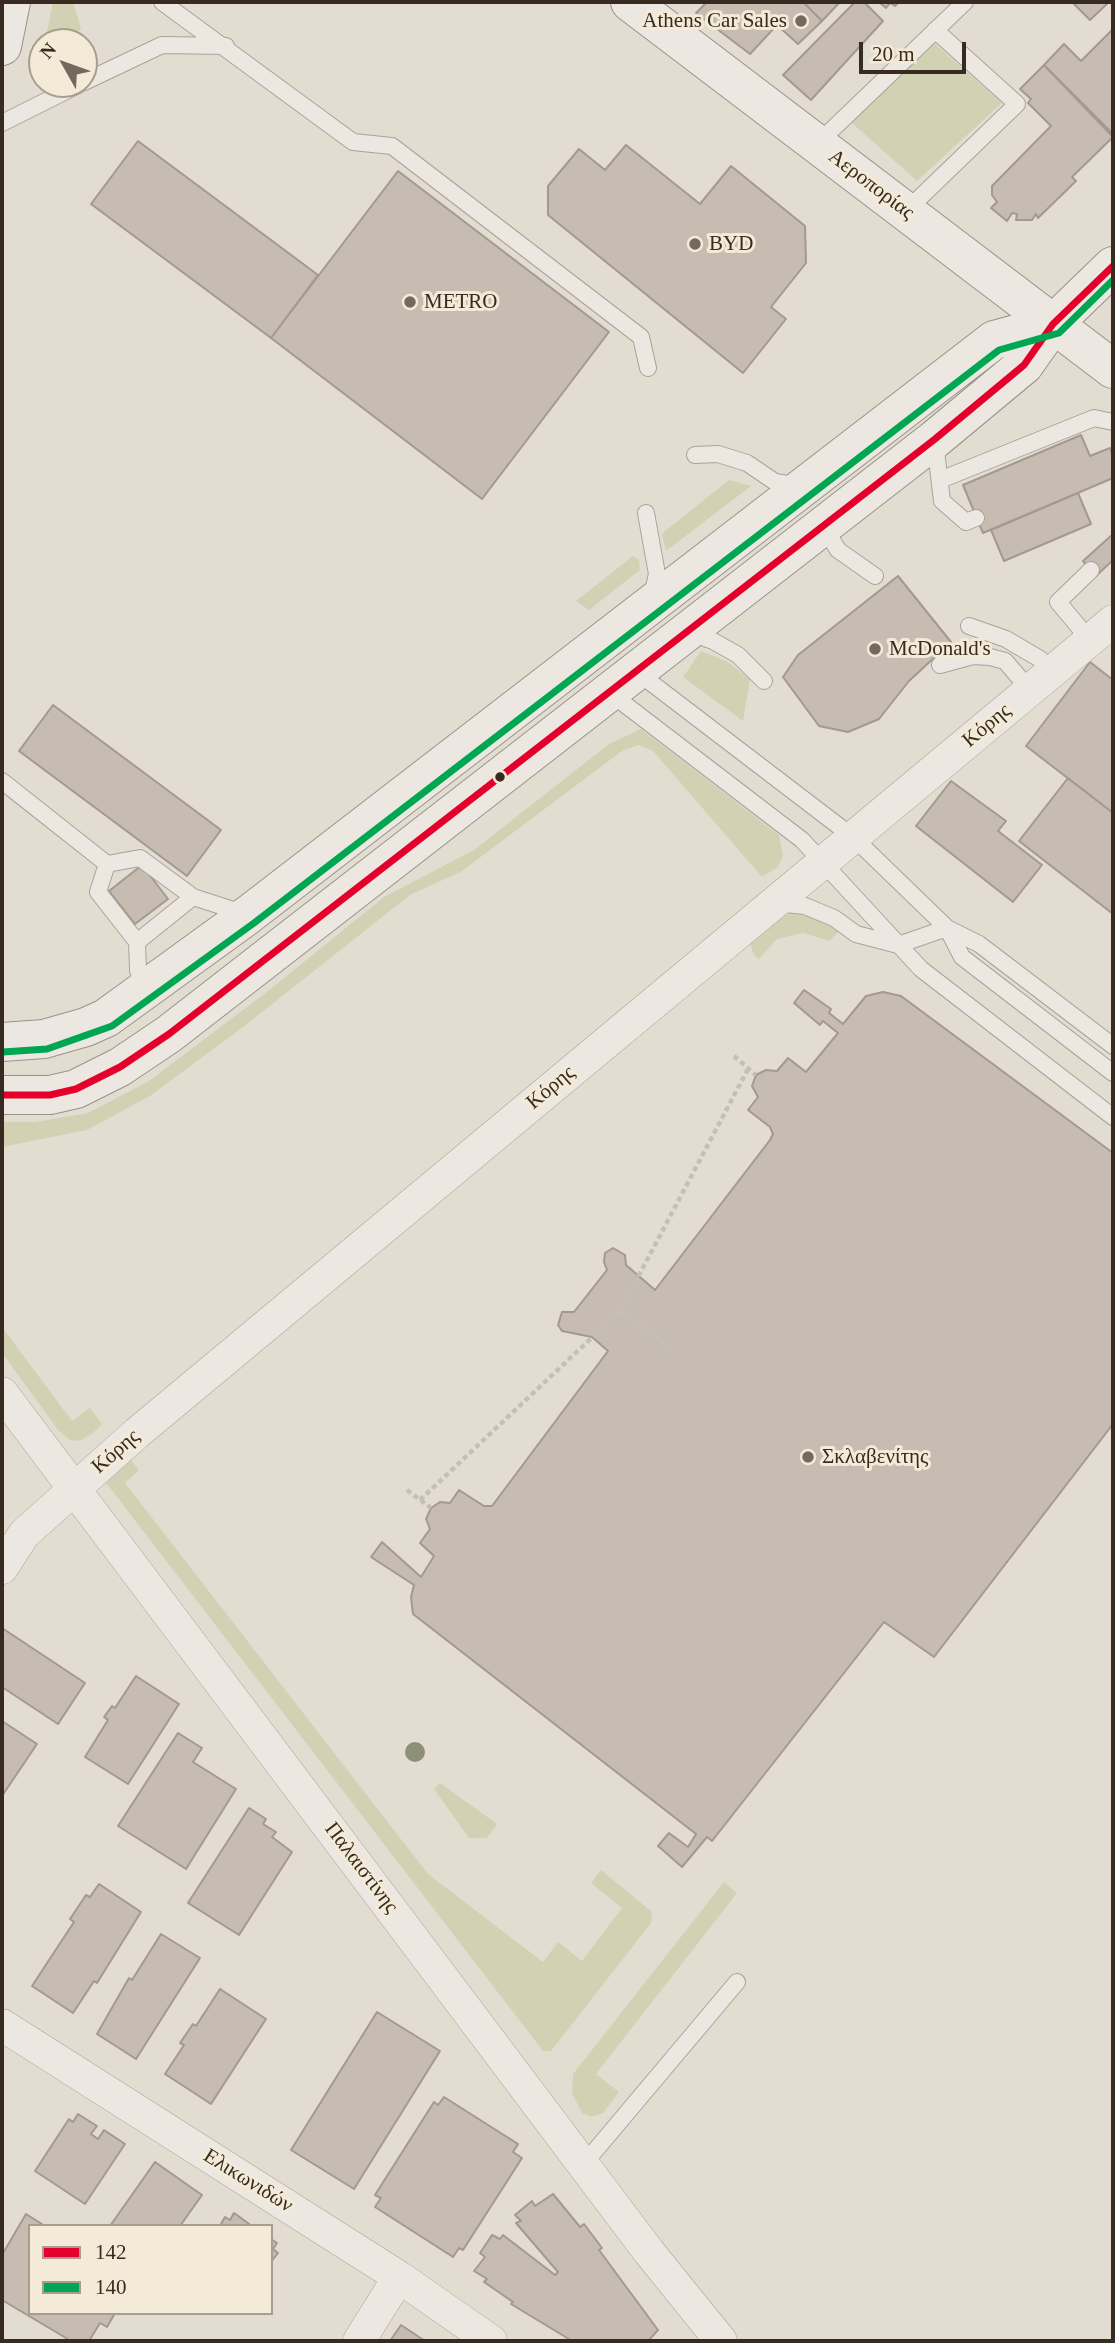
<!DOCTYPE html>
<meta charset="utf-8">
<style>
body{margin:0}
#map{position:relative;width:1115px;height:2343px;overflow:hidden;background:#e3ddd1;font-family:"Times New Roman",serif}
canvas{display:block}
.frame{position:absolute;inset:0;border:4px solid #372b21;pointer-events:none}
.legend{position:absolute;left:28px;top:2224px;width:245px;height:91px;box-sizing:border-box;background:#f3ead8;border:2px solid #a89e8f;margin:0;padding:9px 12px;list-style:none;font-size:21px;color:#372b21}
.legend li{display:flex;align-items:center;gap:14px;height:35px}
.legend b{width:35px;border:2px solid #a89e8f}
.north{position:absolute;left:28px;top:28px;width:70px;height:70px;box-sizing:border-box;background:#f3ead8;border:2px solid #a89e8f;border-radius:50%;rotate:310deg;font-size:19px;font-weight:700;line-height:28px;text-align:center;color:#372b21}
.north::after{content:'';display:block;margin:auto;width:24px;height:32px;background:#73695f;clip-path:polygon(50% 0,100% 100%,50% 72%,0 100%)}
.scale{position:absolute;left:859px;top:42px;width:107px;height:32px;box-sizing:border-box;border:4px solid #372b21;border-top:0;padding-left:9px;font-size:21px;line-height:24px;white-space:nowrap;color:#372b21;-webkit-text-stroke:5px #f3ead8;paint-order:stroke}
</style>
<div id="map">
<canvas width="1115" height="2343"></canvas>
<div class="frame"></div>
<ul class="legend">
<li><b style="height:9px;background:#e4002b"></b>142</li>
<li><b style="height:9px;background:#00a651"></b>140</li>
</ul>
<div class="north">N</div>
<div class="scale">20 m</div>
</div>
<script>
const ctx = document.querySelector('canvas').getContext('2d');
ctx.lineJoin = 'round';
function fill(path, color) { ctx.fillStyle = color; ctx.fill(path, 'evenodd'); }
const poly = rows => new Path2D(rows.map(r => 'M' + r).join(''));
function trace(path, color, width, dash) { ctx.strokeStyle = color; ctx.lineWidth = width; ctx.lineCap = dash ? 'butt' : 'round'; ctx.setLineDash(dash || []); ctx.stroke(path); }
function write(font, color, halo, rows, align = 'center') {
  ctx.font = font + ' "Times New Roman",serif'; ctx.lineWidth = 6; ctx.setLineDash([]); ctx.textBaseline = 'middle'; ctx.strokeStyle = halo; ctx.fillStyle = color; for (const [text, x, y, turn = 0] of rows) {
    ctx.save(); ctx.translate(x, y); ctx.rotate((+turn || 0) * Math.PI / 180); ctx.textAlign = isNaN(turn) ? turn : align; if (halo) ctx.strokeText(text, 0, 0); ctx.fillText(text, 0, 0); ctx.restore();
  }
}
const green = poly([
 [53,2,73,2,81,28,70,42,45,42],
 [933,42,1002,103,917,181,851,122],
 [729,480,751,486,666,551,662,535,665,531],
 [633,556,639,560,640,570,589,610,576,601],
 [701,651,728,662,750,679,743,721,683,677],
 [641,729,779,835,783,855,778,867,762,877,653,751,638,745,622,751,462,871,410,895,247,1024,150,1096,87,1130,2,1147,2,1122,35,1122,88,1113,149,1081,268,991,384,897,474,850,609,744],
 [790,914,811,916,842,927,830,941,803,933,777,939,759,959,754,955,747,935,766,919],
 [2,1327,72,1421,90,1408,102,1424,92,1434,79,1441,70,1440,59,1431,2,1353],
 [128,1456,139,1470,125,1483,428,1874,543,1962,558,1942,582,1961,622,1908,591,1883,601,1870,652,1912,651,1923,551,2051,543,2051,107,1484,102,1473],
 [440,1783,497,1824,487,1838,469,1838,434,1789],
 [724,1882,737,1893,596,2074,619,2092,603,2113,592,2117,582,2113,572,2093,573,2074]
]);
const building = poly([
 [707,2,803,2,822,21,798,44,777,25,750,54,696,13,707,2],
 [803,2,840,2,822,21,803,2],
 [855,2,864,2,883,21,811,100,783,75,855,2],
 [879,2,899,2,895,6,890,3,886,8,879,2],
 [1072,2,1109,2,1090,20,1072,2],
 [1113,29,1113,134,1044,65,1064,44,1081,61,1113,29],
 [1044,65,1113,137,1072,177,1076,181,1038,218,1036,214,1032,220,1016,220,1017,214,1012,213,1007,221,991,208,997,202,992,195,992,186,1051,126,1028,103,1031,99,1020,89,1044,65],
 [138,141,318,275,271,338,91,204,138,141],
 [626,145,700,204,731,166,805,226,806,263,771,307,786,319,743,373,548,215,548,186,579,149,605,170,626,145],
 [398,171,609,332,482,499,271,338,398,171],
 [1081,435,1090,456,1110,448,1113,457,1113,478,983,533,963,485,1081,435],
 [1078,493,1091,524,1004,561,991,530,1078,493],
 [1113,534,1113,560,1096,576,1083,561,1113,534],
 [898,576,951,642,909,681,879,719,848,732,819,726,783,677,798,655,898,576],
 [1090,662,1113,680,1113,813,1026,746,1090,662],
 [53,705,221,830,187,876,19,751,53,705],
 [1068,778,1113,813,1113,914,1019,841,1068,778],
 [951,781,1006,821,998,831,1042,865,1013,902,916,826,951,781],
 [142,865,168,899,135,924,109,891,142,865],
 [804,990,831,1009,829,1013,843,1024,866,996,883,992,901,996,1113,1153,1113,1424,934,1657,884,1622,712,1841,707,1837,682,1867,658,1846,669,1833,688,1847,696,1834,413,1614,411,1597,414,1585,371,1557,382,1542,421,1577,434,1556,420,1543,430,1529,426,1519,431,1508,440,1502,450,1503,459,1490,484,1506,492,1506,608,1351,592,1337,562,1331,558,1325,562,1312,574,1312,607,1270,604,1262,605,1253,613,1248,625,1255,626,1265,655,1290,770,1140,773,1134,770,1127,748,1110,758,1097,752,1086,756,1075,766,1070,777,1071,788,1058,806,1072,838,1033,823,1021,820,1025,794,1003,804,990],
 [2,1628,85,1683,58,1724,2,1687,2,1628],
 [136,1676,179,1704,128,1784,85,1757,108,1720,104,1717,112,1706,115,1708,136,1676],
 [2,1721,37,1744,2,1796,2,1721],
 [178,1733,202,1748,193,1762,236,1789,186,1869,118,1826,178,1733],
 [249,1808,266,1819,263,1824,276,1832,272,1837,292,1852,239,1935,188,1903,249,1808],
 [99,1884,141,1912,97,1983,94,1981,73,2013,32,1986,74,1922,70,1919,86,1895,90,1897,99,1884],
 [161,1934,200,1958,136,2059,97,2034,129,1978,132,1980,161,1934],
 [220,1989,266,2019,211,2104,165,2074,184,2045,180,2043,193,2024,196,2026,220,1989],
 [377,2012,440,2051,354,2189,291,2150,377,2012],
 [444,2097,518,2144,513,2152,522,2158,463,2250,459,2248,453,2257,375,2207,381,2198,375,2195,434,2102,438,2105,444,2097],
 [78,2114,97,2126,91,2134,98,2139,104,2130,125,2144,85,2204,35,2171,69,2119,73,2122,78,2114],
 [155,2162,202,2195,180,2226,110,2226,155,2162],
 [553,2194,580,2227,584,2224,602,2248,599,2250,658,2330,648,2341,572,2341,511,2304,513,2302,484,2282,487,2279,474,2271,485,2257,480,2253,492,2235,500,2239,503,2235,555,2275,558,2272,516,2223,521,2221,515,2215,532,2201,535,2206,553,2194],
 [234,2213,252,2226,220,2226,225,2217,230,2220,234,2213],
 [26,2214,45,2226,30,2226,30,2313,115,2313,107,2327,100,2323,89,2341,71,2341,2,2300,2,2255,26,2214],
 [271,2239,277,2243,273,2249,278,2253,271,2262,271,2239],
 [401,2325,425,2341,390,2341,401,2325]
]);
const path = poly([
 [734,1056,756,1075],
 [620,1311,676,1353],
 [407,1490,431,1508],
 [420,1500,620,1311,748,1069]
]);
const lane = poly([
 [162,2,353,142,392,146,641,337,648,368],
 [84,82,162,45,226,46],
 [2,123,80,84],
 [817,144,965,2],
 [906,211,1017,104,935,30],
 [935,442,942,501,966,522,976,518],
 [695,455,718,454,747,463,775,482,788,484,798,481],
 [940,480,1094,418,1113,422],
 [646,513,657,574,652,596],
 [824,527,838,550,875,576],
 [969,626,1006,639,1040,659,1051,673],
 [691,633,713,641,738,655,764,681],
 [1087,643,1079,627,1058,602,1091,570],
 [940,665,973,656,990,657,1005,661,1030,690],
 [637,672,853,837,947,928,962,957,1113,1073],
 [610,693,802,840,921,969,1113,1117],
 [2,781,107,864],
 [774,903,805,906,834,918,856,934,898,945,947,928,979,944,1113,1046],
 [137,942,193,897],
 [143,990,138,970,137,942,98,892,107,864,140,858,193,897,246,914],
 [583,2165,737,1982]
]);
const street = poly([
 [2,1393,649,2252,721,2341],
 [2,1568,24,1534,137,1433,1113,621],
 [2,2025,399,2277,491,2341],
 [359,2341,399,2277]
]);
const secondary = poly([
 [630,2,1113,369],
 [2,46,11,2],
 [2,1042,44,1039,86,1027,106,1018,248,915,994,340,1053,324],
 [2,1095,50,1095,76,1089,120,1067,169,1034,935,439,1024,365,1053,324,1113,266]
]);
const bus1 = poly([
 [2,1095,50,1095,76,1089,120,1067,169,1034,935,439,1024,365,1053,324,1113,266]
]);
const bus2 = poly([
 [3,1052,47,1049,112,1026,254,923,999,350,1059,333,1113,280]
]);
const trees = [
 [415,1752]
];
const markers = [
 [801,21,7,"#73695f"],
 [695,244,7,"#73695f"],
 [410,302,7,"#73695f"],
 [875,649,7,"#73695f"],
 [500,777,6,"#372b21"],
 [808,1457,7,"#73695f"]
];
const poiNames = [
 ["Athens Car Sales",787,21,"right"],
 ["BYD",709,244],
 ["METRO",424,302],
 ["McDonald's",889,649],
 ["Σκλαβενίτης",822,1457]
];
const streetNames = [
 ["Αεροπορίας",871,185,37],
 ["Κόρης",987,726,-40],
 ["Κόρης",551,1088,-40],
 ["Κόρης",116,1452,-41],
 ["Παλαιστίνης",361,1868,53],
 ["Ελικωνιδών",248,2181,32]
];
fill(green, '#d2d1b4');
fill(building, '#c6bcb2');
trace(building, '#a39990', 2);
trace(lane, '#a9a299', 18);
trace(street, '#a9a299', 33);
trace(secondary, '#989289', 40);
trace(path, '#c4bfb8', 4.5, [5, 3.5]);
trace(lane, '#ece8e1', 16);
trace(street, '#ece8e1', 32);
trace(secondary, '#ece8e1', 38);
trace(bus1, '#e4002b', 7);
trace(bus2, '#00a651', 7);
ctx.fillStyle = '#8e9075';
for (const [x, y] of trees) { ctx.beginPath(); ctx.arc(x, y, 10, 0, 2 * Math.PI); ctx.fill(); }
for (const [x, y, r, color] of markers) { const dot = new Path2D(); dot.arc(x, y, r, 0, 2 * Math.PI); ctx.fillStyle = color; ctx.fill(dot); trace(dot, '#f3ead8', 2.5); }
write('21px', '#372b21', '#f3ead8', poiNames, 'left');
write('21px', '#372b21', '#f3ead8', streetNames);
</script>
